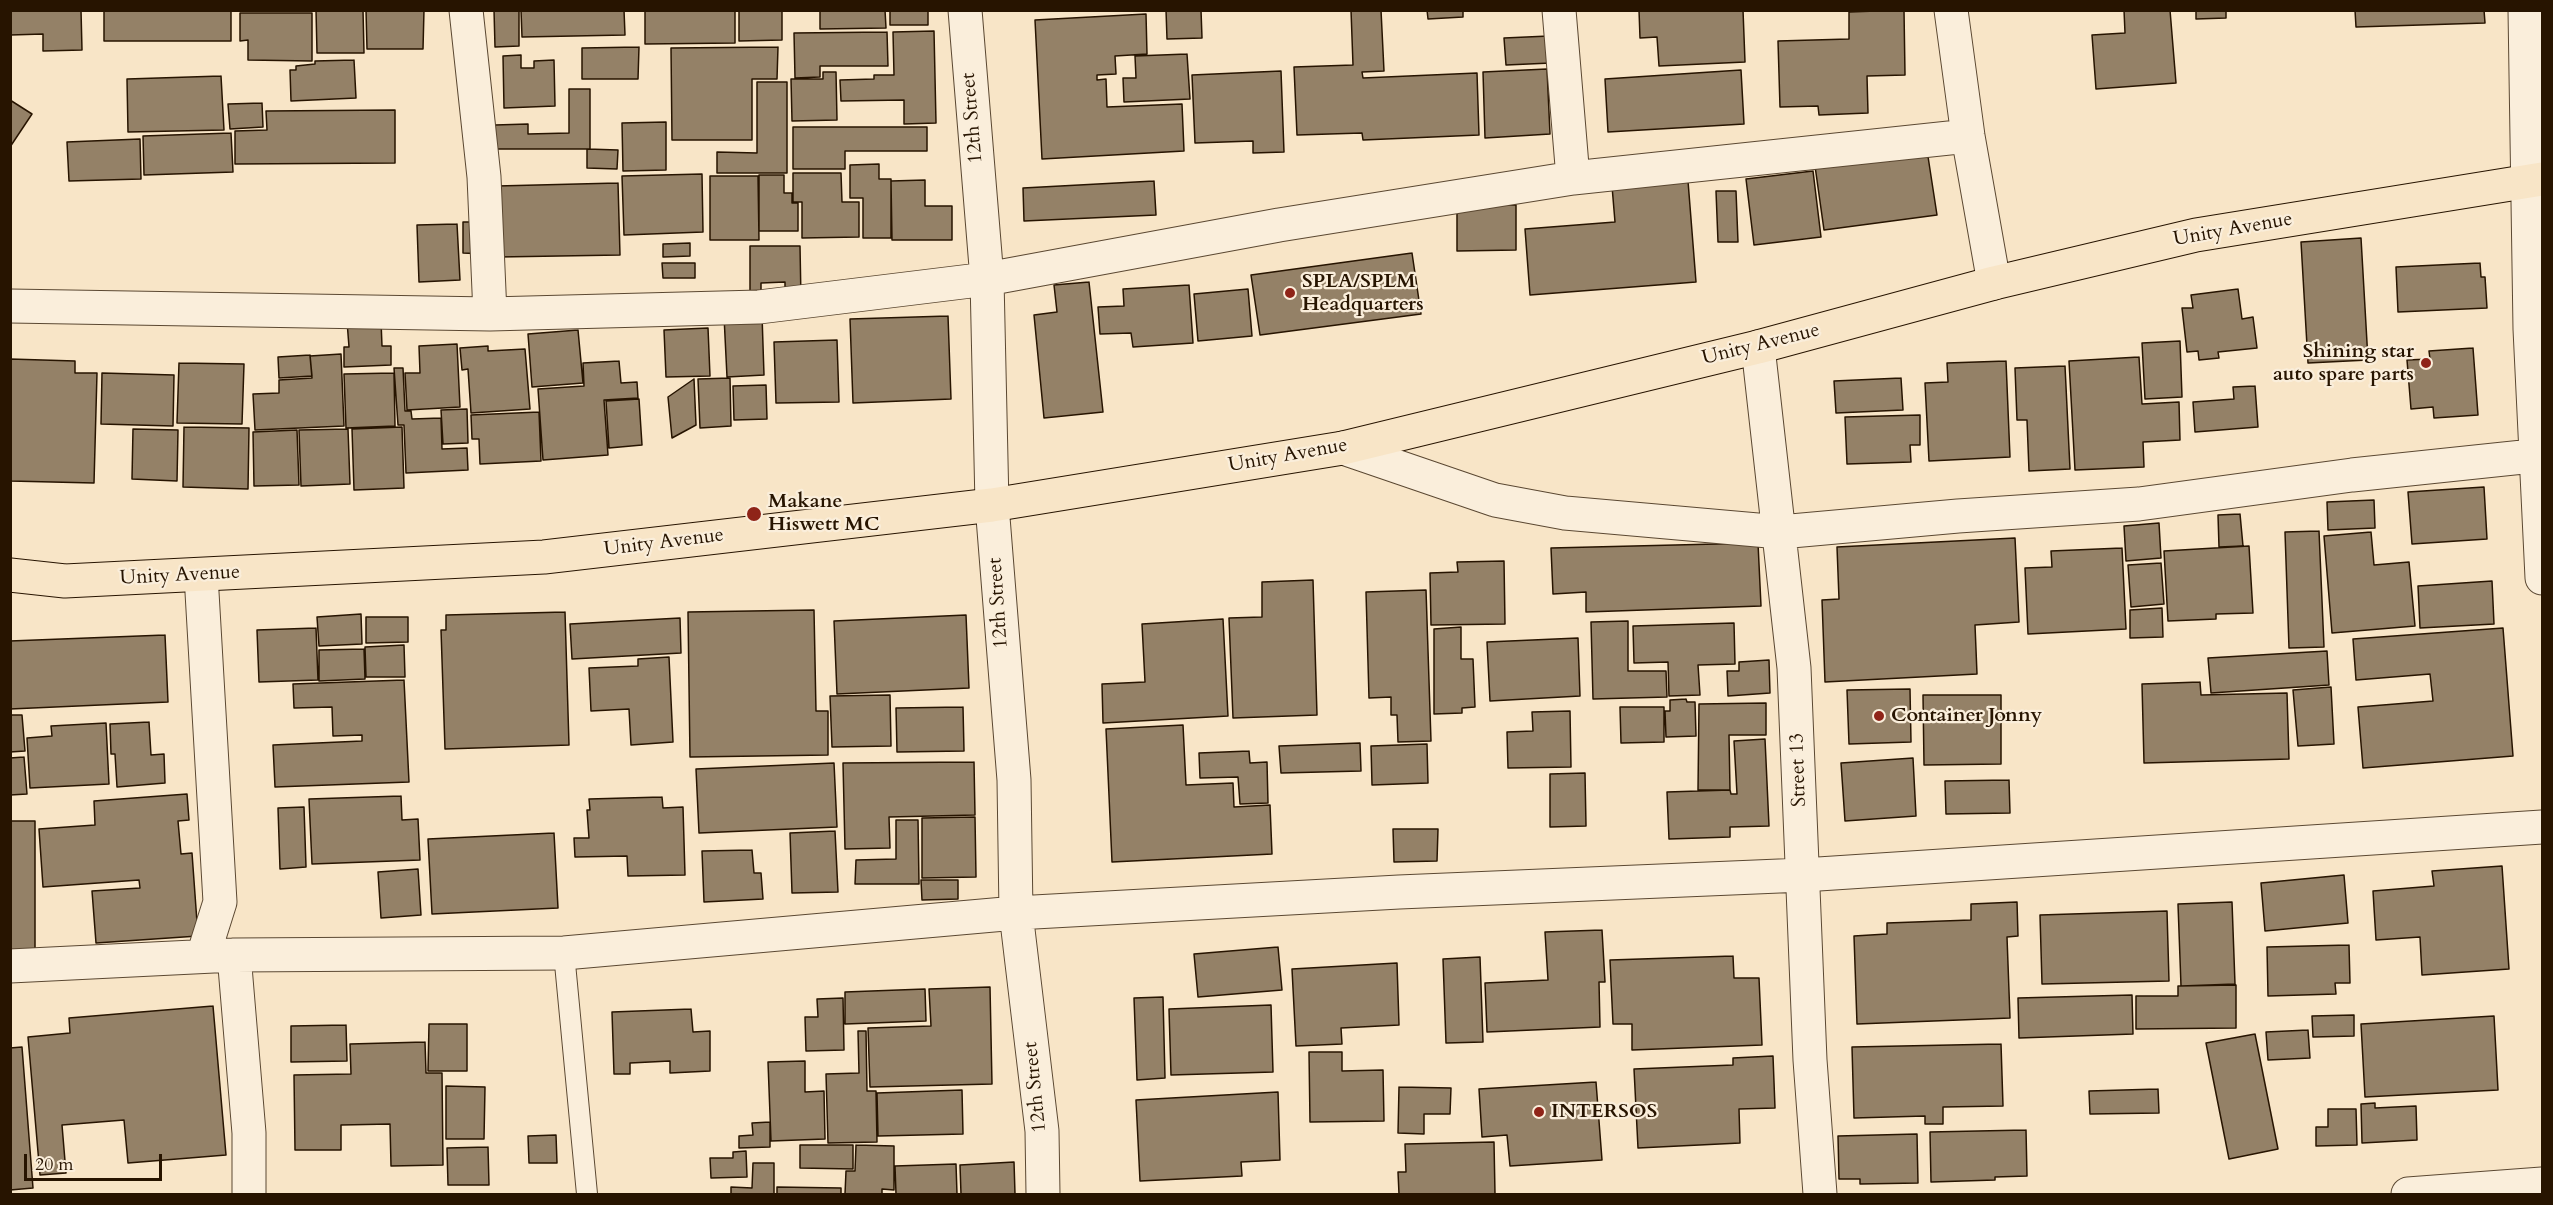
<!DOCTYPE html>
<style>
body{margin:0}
#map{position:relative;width:2553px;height:1205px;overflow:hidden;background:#f8e5c7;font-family:Cardo,serif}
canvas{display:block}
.frame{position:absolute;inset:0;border:12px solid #271400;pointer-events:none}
.scale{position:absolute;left:24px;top:1154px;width:138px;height:27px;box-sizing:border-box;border:3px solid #271400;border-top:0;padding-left:8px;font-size:18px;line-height:21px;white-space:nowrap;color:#271400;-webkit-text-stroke:4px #faeedb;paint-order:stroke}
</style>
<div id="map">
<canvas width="2553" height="1205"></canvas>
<div class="frame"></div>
<div class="scale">20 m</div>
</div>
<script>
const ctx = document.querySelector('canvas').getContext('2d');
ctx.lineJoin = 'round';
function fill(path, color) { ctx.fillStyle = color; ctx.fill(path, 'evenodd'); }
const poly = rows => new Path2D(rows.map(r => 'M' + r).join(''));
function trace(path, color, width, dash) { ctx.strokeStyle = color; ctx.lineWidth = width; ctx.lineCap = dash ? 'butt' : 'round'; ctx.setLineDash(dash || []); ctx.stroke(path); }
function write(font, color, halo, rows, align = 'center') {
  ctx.font = font + ' Cardo,serif'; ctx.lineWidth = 4.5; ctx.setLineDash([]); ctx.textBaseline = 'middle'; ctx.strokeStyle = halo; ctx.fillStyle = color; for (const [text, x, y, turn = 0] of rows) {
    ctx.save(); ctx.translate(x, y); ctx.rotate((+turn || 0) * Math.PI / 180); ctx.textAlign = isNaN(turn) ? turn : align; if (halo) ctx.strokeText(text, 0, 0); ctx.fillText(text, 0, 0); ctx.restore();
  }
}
const building = poly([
 [10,10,81,10,82,50,43,51,43,34,10,35,10,10],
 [104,10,231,10,231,41,104,41,104,10],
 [316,10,363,10,364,53,317,53,316,10],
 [366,10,424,10,423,49,367,49,366,10],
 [494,10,519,10,519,46,495,47,494,10],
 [521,10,624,10,625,35,522,37,521,10],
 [645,10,735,10,735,43,645,44,645,10],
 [739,10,782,10,782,40,739,41,739,10],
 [820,10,885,10,886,28,820,29,820,10],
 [890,10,928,10,928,25,890,25,890,10],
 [1166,10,1201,10,1202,38,1167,39,1166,10],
 [1351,10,1381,10,1384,71,1362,72,1363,78,1477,73,1479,135,1363,140,1362,133,1297,135,1294,67,1353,65,1351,10],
 [1427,10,1463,10,1463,17,1428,19,1427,10],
 [1639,10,1743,10,1745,62,1659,66,1657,37,1640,38,1639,10],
 [1904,10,1905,75,1867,76,1868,113,1819,115,1818,106,1780,107,1778,41,1849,39,1849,12,1904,10],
 [2124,10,2170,10,2176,83,2096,89,2092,35,2125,33,2124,10],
 [2196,10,2226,10,2226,18,2196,19,2196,10],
 [2355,10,2484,10,2485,23,2356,27,2355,10],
 [240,13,312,13,312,61,248,60,248,40,240,41,240,13],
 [1146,14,1147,54,1115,56,1116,74,1097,75,1097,80,1106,79,1107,107,1182,104,1184,151,1042,159,1035,20,1146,14],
 [934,31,936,123,904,124,904,100,841,101,840,80,874,79,874,75,894,75,893,32,934,31],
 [887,32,888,66,820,66,820,77,795,78,794,33,887,32],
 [1549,36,1551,63,1506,65,1504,38,1549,36],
 [639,47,638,79,582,79,582,48,639,47],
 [778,47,777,79,752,79,752,140,672,140,671,48,778,47],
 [1187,54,1190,99,1124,102,1123,78,1136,78,1135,56,1187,54],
 [521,55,521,68,534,68,534,61,554,60,555,106,504,108,503,56,521,55],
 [354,60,356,98,291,101,290,70,296,70,296,66,315,64,315,61,354,60],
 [1547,69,1550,134,1485,138,1483,72,1547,69],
 [1741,70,1744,124,1608,132,1605,79,1741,70],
 [1281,71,1284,152,1253,153,1253,141,1195,143,1192,75,1281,71],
 [823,72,836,72,837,120,792,121,791,79,823,79,823,72],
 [221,76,224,130,128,132,127,79,221,76],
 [757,82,787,82,787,173,717,173,717,152,757,153,757,82],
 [569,89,590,89,590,149,495,149,495,125,528,124,528,134,569,133,569,89],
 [10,100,32,114,10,147,10,100],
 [262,103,263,127,230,129,228,104,262,103],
 [395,110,395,163,235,164,235,131,267,130,266,111,395,110],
 [666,122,666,170,623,171,622,123,666,122],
 [793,127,927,127,927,151,845,151,845,169,793,169,793,127],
 [231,133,233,172,144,175,143,136,231,133],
 [140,139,141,179,69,181,67,142,140,139],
 [587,149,618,150,617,169,587,168,587,149],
 [1927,150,1937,215,1824,230,1815,166,1927,150],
 [879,164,879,179,891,179,891,238,863,238,863,198,850,198,850,165,879,164],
 [1813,171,1821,237,1754,245,1746,179,1813,171],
 [793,173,841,173,842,202,859,202,859,237,802,238,802,202,793,202,793,173],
 [702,174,703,232,624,235,622,176,702,174],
 [759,175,784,175,784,193,792,193,792,203,798,203,798,231,759,231,759,175],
 [710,176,758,176,759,240,710,240,710,176],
 [925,180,925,206,952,206,952,240,892,240,891,181,925,180],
 [1154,181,1156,215,1024,221,1023,188,1154,181],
 [1688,181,1696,282,1530,295,1525,229,1615,222,1612,186,1688,181],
 [618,183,620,255,498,257,497,186,618,183],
 [1716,191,1736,191,1738,242,1718,242,1716,191],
 [1457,205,1516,205,1516,250,1457,251,1457,205],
 [463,222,485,222,485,254,463,253,463,222],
 [457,224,460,280,419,282,417,225,457,224],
 [2361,238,2368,360,2308,363,2301,242,2361,238],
 [690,243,690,256,663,257,663,244,690,243],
 [750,246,800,246,801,300,750,301,750,246],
 [1412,253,1421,314,1260,335,1251,275,1412,253],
 [662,263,695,263,695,278,663,278,662,263],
 [2480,263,2481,277,2485,277,2487,308,2398,312,2396,267,2480,263],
 [785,282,785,295,761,295,761,283,785,282],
 [1089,282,1103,412,1044,418,1034,315,1057,312,1054,285,1089,282],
 [1189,285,1193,343,1133,347,1131,333,1100,334,1098,307,1124,306,1123,289,1189,285],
 [1248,289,1252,336,1198,341,1194,294,1248,289],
 [2238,289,2242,319,2253,317,2257,348,2218,352,2219,358,2199,360,2198,351,2187,352,2182,308,2193,308,2191,295,2238,289],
 [762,315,764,375,727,377,724,316,762,315],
 [948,316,951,399,853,403,850,319,948,316],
 [347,321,381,321,382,346,391,346,391,365,344,367,344,347,349,347,347,321],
 [708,328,710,376,666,377,664,330,708,328],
 [578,330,583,383,532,387,528,334,578,330],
 [837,340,839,402,776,403,774,342,837,340],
 [2180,341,2182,397,2145,399,2142,343,2180,341],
 [457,344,460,407,407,410,405,373,420,373,419,346,457,344],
 [488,346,488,351,525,349,530,409,471,413,468,369,462,370,460,348,488,346],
 [2473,348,2478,415,2434,418,2433,407,2411,409,2407,360,2430,359,2429,351,2473,348],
 [341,354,344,426,255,430,253,394,279,393,279,380,312,378,310,356,341,354],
 [310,355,312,376,279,378,278,357,310,355],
 [2139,357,2142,404,2179,402,2180,440,2143,442,2144,467,2075,470,2069,361,2139,357],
 [10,359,75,361,75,373,97,373,94,483,10,481,10,359],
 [619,361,621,383,637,382,638,398,604,400,608,455,543,460,538,389,584,386,583,363,619,361],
 [2006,361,2010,457,1929,461,1925,383,1948,382,1947,363,2006,361],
 [179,363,244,364,242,424,177,423,179,363],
 [2065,366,2070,469,2029,471,2027,420,2017,420,2015,368,2065,366],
 [394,368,403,368,405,411,411,411,412,419,441,418,442,449,467,448,468,470,406,473,404,425,398,425,394,368],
 [102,373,174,375,173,426,101,424,102,373],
 [394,373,395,426,346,428,344,374,394,373],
 [730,378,731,426,700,428,698,379,730,378],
 [1901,378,1903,410,1836,413,1834,381,1901,378],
 [694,379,696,425,672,438,668,397,694,379],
 [766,385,767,419,734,420,733,386,766,385],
 [2255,386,2258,427,2195,432,2193,402,2234,399,2233,387,2255,386],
 [639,399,642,445,609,448,606,401,639,399],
 [467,409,468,443,443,444,441,410,467,409],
 [539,412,541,461,480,464,479,439,472,439,471,415,539,412],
 [1920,415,1920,445,1910,445,1911,462,1847,464,1845,417,1920,415],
 [184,427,249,428,248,489,183,487,184,427],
 [402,427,404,488,354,490,352,429,402,427],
 [133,429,178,430,177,481,132,479,133,429],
 [348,429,350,484,301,486,299,430,348,429],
 [297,430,299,485,254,486,253,432,297,430],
 [2484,487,2487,539,2412,544,2408,492,2484,487],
 [2374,500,2375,528,2328,530,2327,502,2374,500],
 [2240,514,2243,546,2219,547,2218,515,2240,514],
 [2159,523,2161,558,2126,561,2124,526,2159,523],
 [2319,531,2324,647,2289,648,2285,532,2319,531],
 [2371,532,2374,565,2409,562,2415,626,2332,633,2324,536,2371,532],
 [2015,538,2019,622,1975,625,1977,674,1825,682,1822,600,1839,599,1837,547,2015,538],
 [1758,543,1761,606,1586,612,1586,592,1553,594,1551,548,1758,543],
 [2249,546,2253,613,2216,614,2216,619,2168,621,2164,551,2249,546],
 [2122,548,2126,629,2028,634,2025,568,2052,567,2051,551,2122,548],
 [1504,561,1505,624,1431,625,1430,573,1458,572,1457,562,1504,561],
 [2161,563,2164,604,2131,607,2128,565,2161,563],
 [1313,580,1317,715,1233,718,1229,618,1262,617,1262,582,1313,580],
 [2492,581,2494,624,2420,628,2418,586,2492,581],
 [1426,590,1431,741,1398,742,1397,715,1391,715,1391,697,1369,698,1366,592,1426,590],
 [2162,608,2163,637,2130,638,2130,610,2162,608],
 [814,610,816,711,828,711,828,755,690,757,688,612,814,610],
 [565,612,569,745,445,749,441,630,446,630,446,615,565,612],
 [361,614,362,644,319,646,317,617,361,614],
 [966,615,969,688,837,694,834,621,966,615],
 [366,617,408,617,408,642,366,643,366,617],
 [680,618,681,653,572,659,570,624,680,618],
 [1223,619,1228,716,1103,723,1102,684,1145,682,1142,624,1223,619],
 [1628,621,1628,671,1666,671,1667,697,1593,699,1591,622,1628,621],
 [1734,623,1735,664,1698,665,1700,695,1669,696,1668,662,1634,663,1633,626,1734,623],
 [1461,627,1461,659,1473,659,1475,707,1462,708,1462,713,1434,714,1434,629,1461,627],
 [316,628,318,680,259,682,257,630,316,628],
 [2503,628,2513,756,2363,768,2358,707,2433,701,2430,674,2356,680,2353,639,2503,628],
 [165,635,168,702,10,709,10,641,165,635],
 [1578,638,1580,696,1490,701,1487,642,1578,638],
 [404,645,405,677,366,677,365,647,404,645],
 [364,649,365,679,319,681,319,650,364,649],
 [2327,651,2329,685,2211,693,2208,658,2327,651],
 [669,657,673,742,631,745,629,709,591,711,589,668,638,666,638,659,669,657],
 [1769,660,1770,693,1728,696,1727,671,1739,671,1739,662,1769,660],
 [404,680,409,782,275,787,273,745,362,741,362,735,333,736,332,707,294,708,293,684,404,680],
 [2200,682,2201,695,2287,693,2289,759,2144,763,2142,684,2200,682],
 [2331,687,2334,744,2298,746,2293,690,2331,687],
 [1910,689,1911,742,1849,744,1847,690,1910,689],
 [890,695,891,746,832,747,830,696,890,695],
 [1923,695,2001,695,2001,764,1924,765,1923,695],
 [1686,699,1687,702,1695,702,1696,736,1666,737,1665,711,1670,711,1670,700,1686,699],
 [1766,703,1766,735,1729,735,1730,790,1698,790,1699,704,1766,703],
 [963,707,964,751,897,752,896,708,963,707],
 [1620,707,1664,707,1664,742,1621,743,1620,707],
 [1570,711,1571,767,1508,768,1507,732,1533,731,1532,712,1570,711],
 [10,715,22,715,25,751,10,752,10,715],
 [149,722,151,755,164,754,165,783,117,787,115,754,111,754,110,724,149,722],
 [106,723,109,784,30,788,27,738,52,736,51,726,106,723],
 [1183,725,1186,785,1233,783,1234,807,1270,805,1272,854,1112,862,1106,729,1183,725],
 [1765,739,1769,826,1730,827,1730,837,1669,839,1667,792,1730,790,1731,794,1737,794,1734,741,1765,739],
 [1360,743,1361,771,1281,773,1279,746,1360,743],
 [1427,744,1428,783,1372,785,1371,746,1427,744],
 [1249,751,1250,763,1267,762,1268,803,1240,804,1238,777,1200,778,1199,753,1249,751],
 [24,757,27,794,10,795,10,758,24,757],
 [1913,758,1916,816,1845,821,1841,763,1913,758],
 [974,762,975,815,889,817,890,848,845,849,843,763,974,762],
 [834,763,837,827,699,833,696,769,834,763],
 [1585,773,1586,826,1550,827,1550,774,1585,773],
 [2009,780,2010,813,1946,814,1945,781,2009,780],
 [187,794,189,820,178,821,181,854,192,853,198,936,96,943,92,891,140,888,139,880,43,887,39,829,95,825,94,801,187,794],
 [401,796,402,820,418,819,420,860,312,864,309,799,401,796],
 [662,797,663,808,683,807,685,875,628,876,627,856,575,857,574,838,589,838,587,810,590,810,589,799,662,797],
 [304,807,306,867,280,869,278,808,304,807],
 [975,817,976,877,922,878,922,818,975,817],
 [896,820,918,820,919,884,855,884,856,860,896,859,896,820],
 [10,821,35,821,35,952,10,952,10,821],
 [1393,829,1438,829,1437,861,1394,862,1393,829],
 [835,831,838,892,792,893,790,833,835,831],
 [554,833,558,908,432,914,428,839,554,833],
 [752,850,754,873,761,873,763,899,704,902,702,851,752,850],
 [2502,866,2509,969,2422,975,2420,937,2376,940,2373,891,2434,886,2432,871,2502,866],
 [418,869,421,915,381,918,378,872,418,869],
 [2344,875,2348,923,2265,931,2261,883,2344,875],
 [921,880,958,880,958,899,922,900,921,880],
 [2017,902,2018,936,2007,937,2010,1018,1857,1024,1854,936,1887,934,1887,923,1971,920,1971,904,2017,902],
 [2232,902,2235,984,2181,986,2178,904,2232,902],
 [2167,911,2169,981,2042,984,2040,915,2167,911],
 [1602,930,1605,982,1599,982,1600,1027,1487,1032,1485,983,1548,980,1545,932,1602,930],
 [2349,945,2350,983,2335,983,2336,994,2268,996,2267,947,2349,945],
 [1278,947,1282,990,1198,997,1194,954,1278,947],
 [1733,956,1734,978,1759,978,1762,1045,1632,1050,1632,1024,1613,1024,1610,960,1733,956],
 [1480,957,1483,1042,1446,1043,1443,959,1480,957],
 [1397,963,1399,1025,1341,1028,1342,1044,1296,1046,1292,969,1397,963],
 [2236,985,2236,1028,2136,1029,2136,996,2178,996,2178,986,2236,985],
 [990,987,992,1084,870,1087,868,1028,931,1026,929,989,990,987],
 [925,989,926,1021,845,1024,845,992,925,989],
 [2132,995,2133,1034,2019,1038,2018,998,2132,995],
 [1163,997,1165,1078,1137,1080,1134,998,1163,997],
 [843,998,844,1050,806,1051,805,1017,818,1017,817,999,843,998],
 [1271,1005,1273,1072,1171,1075,1169,1009,1271,1005],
 [213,1006,226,1155,128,1163,124,1120,62,1125,66,1173,40,1175,28,1037,70,1033,69,1018,213,1006],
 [691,1009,693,1032,710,1031,710,1071,670,1073,670,1061,630,1063,630,1074,614,1074,612,1012,691,1009],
 [2354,1015,2354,1036,2313,1037,2312,1016,2354,1015],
 [2494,1016,2498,1090,2365,1097,2361,1024,2494,1016],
 [429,1024,467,1024,467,1071,428,1071,429,1024],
 [346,1025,347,1061,291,1062,291,1026,346,1025],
 [2308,1030,2310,1058,2268,1060,2266,1032,2308,1030],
 [858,1031,866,1031,867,1091,876,1091,877,1142,828,1143,826,1074,859,1073,858,1031],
 [2255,1034,2278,1149,2229,1159,2206,1043,2255,1034],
 [425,1042,426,1073,442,1073,443,1165,391,1166,390,1124,341,1125,341,1150,295,1150,294,1075,351,1074,350,1044,425,1042],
 [2001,1044,2003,1106,1943,1107,1943,1124,1925,1124,1925,1116,1854,1118,1852,1047,2001,1044],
 [22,1047,33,1188,10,1190,10,1048,22,1047],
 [1309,1052,1342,1052,1342,1071,1383,1070,1384,1121,1310,1122,1309,1052],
 [1773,1056,1775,1108,1739,1109,1740,1143,1638,1148,1634,1069,1733,1065,1733,1058,1773,1056],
 [805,1061,805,1092,824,1091,825,1139,771,1141,768,1062,805,1061],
 [1596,1082,1602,1160,1510,1166,1507,1135,1482,1137,1479,1089,1596,1082],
 [446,1086,485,1087,484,1139,446,1139,446,1086],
 [1399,1087,1451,1088,1450,1114,1424,1114,1424,1134,1398,1133,1399,1087],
 [2158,1089,2159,1113,2090,1114,2089,1091,2158,1089],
 [962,1090,963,1134,878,1136,877,1093,962,1090],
 [1278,1092,1280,1160,1241,1162,1242,1176,1140,1181,1136,1100,1278,1092],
 [2375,1103,2375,1108,2416,1106,2417,1140,2362,1143,2361,1104,2375,1103],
 [2328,1109,2356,1109,2357,1145,2316,1146,2316,1127,2328,1127,2328,1109],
 [770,1122,770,1147,739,1148,739,1136,753,1135,752,1123,770,1122],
 [2026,1130,2027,1176,1995,1177,1995,1180,1931,1182,1930,1132,2026,1130],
 [1917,1134,1918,1183,1860,1184,1860,1179,1839,1179,1838,1136,1917,1134],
 [556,1135,557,1163,529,1163,528,1136,556,1135],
 [1494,1142,1495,1194,1399,1194,1398,1172,1406,1172,1405,1144,1494,1142],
 [800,1145,853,1145,853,1169,800,1168,800,1145],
 [856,1145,894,1146,894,1190,882,1189,882,1194,845,1194,846,1171,855,1171,856,1145],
 [488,1147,489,1185,448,1185,447,1148,488,1147],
 [746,1151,747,1177,711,1178,710,1158,733,1158,733,1152,746,1151],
 [1014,1162,1015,1194,961,1194,960,1165,1014,1162],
 [753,1163,774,1163,774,1194,731,1194,731,1187,752,1188,753,1163],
 [956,1164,957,1194,896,1194,895,1166,956,1164],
 [777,1187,841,1188,841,1194,777,1194,777,1187]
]);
const lane = poly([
 [564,953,587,1194]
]);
const street = poly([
 [466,10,484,177,490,314],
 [965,10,987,279,992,505,1014,780,1016,913,1042,1131,1043,1194],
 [1559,10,1573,178],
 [1951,10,1968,136,1994,283],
 [2525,10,2530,329,2542,578],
 [10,306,490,314,759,307,987,279,1279,225,1573,178,1968,136],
 [1758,347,1794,668,1810,1060,1820,1194],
 [1343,448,1495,500,1565,513,1780,532,1958,516,2139,504,2352,475,2542,455],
 [201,575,220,902,203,956],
 [234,955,249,1133,249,1194],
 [10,966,234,955,564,953,1016,913,1399,892,1803,875,2542,827],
 [2408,1194,2542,1184]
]);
const primary = poly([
 [10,575,65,581,544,557,992,505,1343,448,1758,347,1994,283,2196,235,2542,179]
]);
const markers = [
 [1290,293,6,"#8f2418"],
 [2426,363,6,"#8f2418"],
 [754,514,8,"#8f2418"],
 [1879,716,6,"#8f2418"],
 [1539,1112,6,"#8f2418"]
];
const streetNames = [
 ["12th Street",973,118,-95],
 ["Unity Avenue",2233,230,-10],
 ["Unity Avenue",1761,345,-14],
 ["Unity Avenue",1288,456,-10],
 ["Unity Avenue",664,543,-7],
 ["Unity Avenue",180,576,-3],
 ["12th Street",999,603,-94],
 ["Street 13",1799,770,-92],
 ["12th Street",1036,1087,-96]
];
const poiNames = [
 ["SPLA/SPLM",1302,282],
 ["Headquarters",1302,305],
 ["Shining star",2414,352,"right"],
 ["auto spare parts",2414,375,"right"],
 ["Makane",768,502],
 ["Hiswett MC",768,525],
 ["Container Jonny",1891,716],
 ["INTERSOS",1551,1112]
];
fill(building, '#948167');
trace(building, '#271400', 1.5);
trace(lane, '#5b4832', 22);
trace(street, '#5b4832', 35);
trace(primary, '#271400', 35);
trace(lane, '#faeedb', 20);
trace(street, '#faeedb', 33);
trace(primary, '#f8e5c7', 33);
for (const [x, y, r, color] of markers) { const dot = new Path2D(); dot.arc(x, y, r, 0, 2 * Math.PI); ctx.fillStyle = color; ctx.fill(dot); trace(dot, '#faeedb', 2); }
write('20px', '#271400', '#faeedb', streetNames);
write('bold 20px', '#271400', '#faeedb', poiNames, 'left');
</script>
